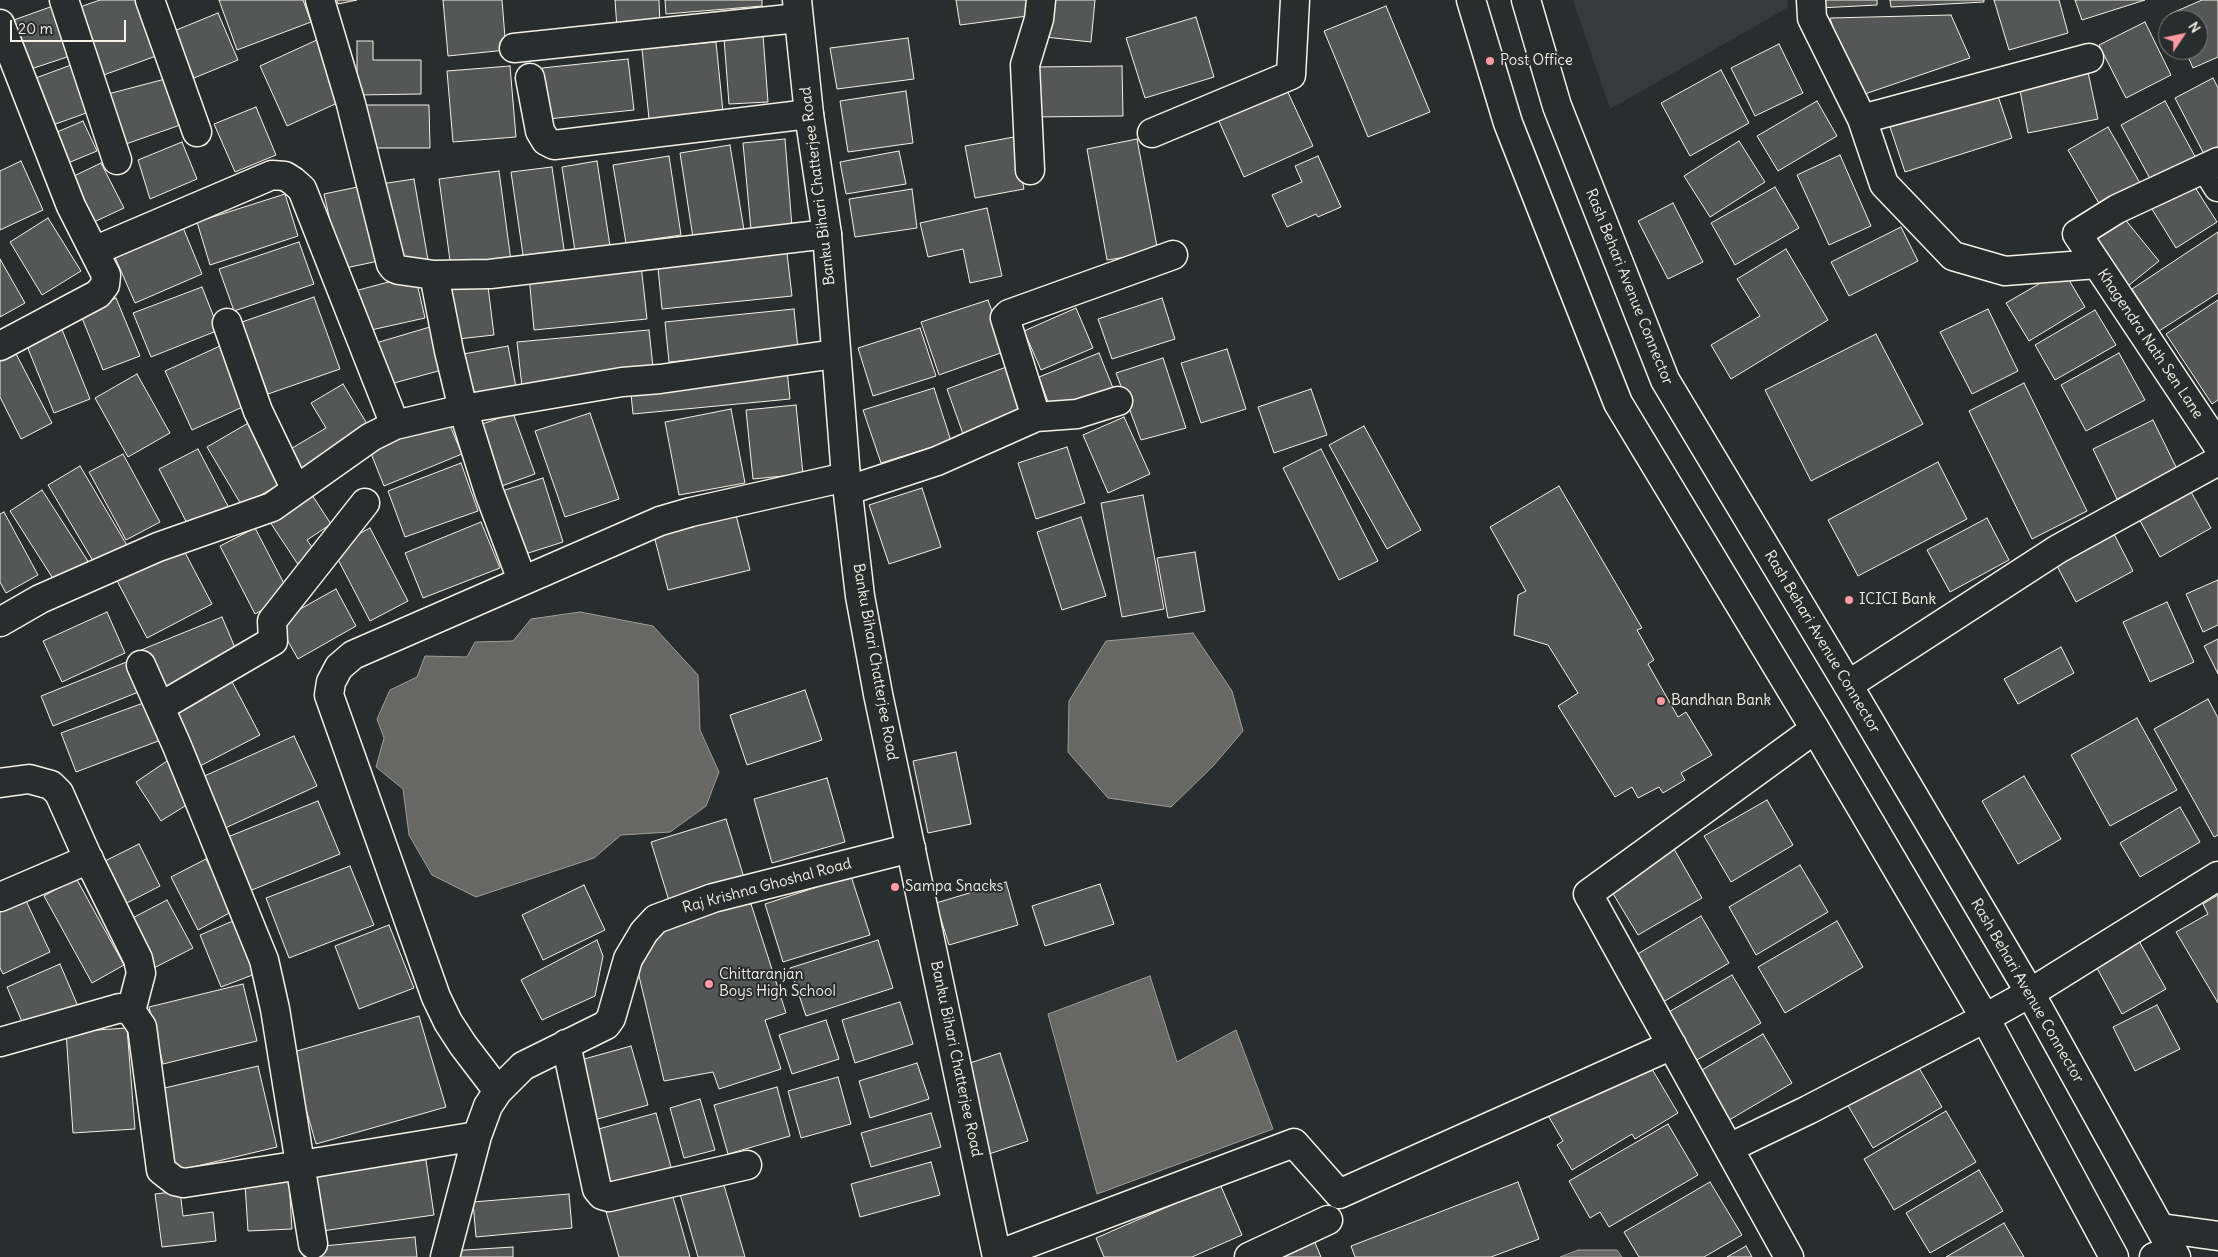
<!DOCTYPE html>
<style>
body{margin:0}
#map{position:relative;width:2218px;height:1257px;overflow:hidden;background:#2a2d2e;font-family:Delius,sans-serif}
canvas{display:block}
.north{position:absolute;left:2158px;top:10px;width:50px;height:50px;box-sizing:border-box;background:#2a2d2e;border:1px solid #7b7b78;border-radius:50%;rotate:56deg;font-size:14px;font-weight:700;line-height:20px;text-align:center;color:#f4f1e8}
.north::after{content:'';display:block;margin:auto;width:18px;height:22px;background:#ff9aa2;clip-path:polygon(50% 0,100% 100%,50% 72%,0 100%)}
.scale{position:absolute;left:10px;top:20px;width:116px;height:22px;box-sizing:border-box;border:2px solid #f4f1e8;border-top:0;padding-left:6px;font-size:15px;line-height:18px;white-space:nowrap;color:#f4f1e8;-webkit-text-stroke:4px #2a2d2e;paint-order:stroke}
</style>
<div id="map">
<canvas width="2218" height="1257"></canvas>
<div class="north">N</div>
<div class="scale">20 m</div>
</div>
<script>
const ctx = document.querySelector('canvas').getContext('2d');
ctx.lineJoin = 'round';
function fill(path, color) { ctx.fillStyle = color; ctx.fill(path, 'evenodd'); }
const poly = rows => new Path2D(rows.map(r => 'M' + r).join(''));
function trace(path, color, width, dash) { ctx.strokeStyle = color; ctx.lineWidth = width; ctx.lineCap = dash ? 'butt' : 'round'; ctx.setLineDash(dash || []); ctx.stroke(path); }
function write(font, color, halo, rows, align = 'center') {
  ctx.font = font + ' Delius,sans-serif'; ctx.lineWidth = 4; ctx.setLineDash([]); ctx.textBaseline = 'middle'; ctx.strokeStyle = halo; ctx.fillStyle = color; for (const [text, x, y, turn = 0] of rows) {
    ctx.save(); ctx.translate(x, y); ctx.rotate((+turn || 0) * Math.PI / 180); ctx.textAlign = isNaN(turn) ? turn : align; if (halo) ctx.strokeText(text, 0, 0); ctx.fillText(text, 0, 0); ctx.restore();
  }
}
const built = poly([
 [1573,0,1788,0,1787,8,1610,109]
]);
const water = poly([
 [580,612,653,626,698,675,700,730,719,772,706,806,670,832,621,835,594,858,476,897,432,875,409,835,403,789,376,767,384,738,377,719,390,690,417,677,425,656,467,657,475,642,513,641,531,619,580,612],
 [1193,633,1232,691,1243,731,1213,766,1171,807,1108,798,1068,752,1069,701,1106,641,1193,633],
 [1150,976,1177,1062,1236,1030,1273,1129,1097,1194,1048,1014,1150,976],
 [1578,1250,1617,1250,1622,1257,1560,1257,1578,1250]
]);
const building = poly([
 [100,0,136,0,156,56,101,76,77,8,100,0],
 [219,0,303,0,311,22,237,50,219,0],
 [337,0,357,0,338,4,337,0],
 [443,0,502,0,506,50,448,56,443,0],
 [615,0,659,0,660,25,617,28,615,0],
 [665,0,762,0,762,6,666,14,665,0],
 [956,0,1033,0,1035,15,960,25,956,0],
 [1048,0,1095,0,1091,42,1045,37,1048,0],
 [1819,0,1877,0,1877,5,1819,8,1819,0],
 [1890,0,1984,0,1984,2,1891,7,1890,0],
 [1994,0,2059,0,2068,33,2009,50,1994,0],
 [2075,0,2145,0,2082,20,2075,0],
 [2202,0,2218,0,2218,57,2193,68,2185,50,2198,50,2198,20,2172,20,2170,14,2202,0],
 [53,6,70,56,28,70,11,21,53,6],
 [1386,6,1430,112,1368,137,1324,31,1386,6],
 [218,13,238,60,194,78,174,31,218,13],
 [1951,15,1970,58,1856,97,1830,18,1951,15],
 [1196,17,1214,77,1145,98,1126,38,1196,17],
 [2145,22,2171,75,2126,98,2099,45,2145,22],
 [763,35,768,102,729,104,724,38,763,35],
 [908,38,914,79,837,89,830,48,908,38],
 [319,39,346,99,287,126,260,66,319,39],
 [357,41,373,41,373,60,421,60,421,94,357,95,357,41],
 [716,42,723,112,649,119,642,49,716,42],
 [1779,44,1803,93,1755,116,1731,68,1779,44],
 [628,59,634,110,548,119,542,68,628,59],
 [71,65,89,112,50,126,33,79,71,65],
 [510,66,516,137,453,142,447,71,510,66],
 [1122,66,1123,116,1032,117,1032,67,1122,66],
 [1721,70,1749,123,1690,156,1661,103,1721,70],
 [2088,72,2098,119,2028,133,2019,85,2088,72],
 [169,78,183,124,123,145,108,94,169,78],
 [2213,78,2218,88,2218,157,2208,162,2175,98,2213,78],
 [1285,86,1313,146,1244,177,1217,117,1285,86],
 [906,91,913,143,848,152,840,101,906,91],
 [1997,93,2012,138,1905,172,1890,127,1997,93],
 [1817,101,1837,136,1778,171,1757,136,1817,101],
 [2165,101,2198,162,2154,186,2121,125,2165,101],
 [363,105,429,105,430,148,363,148,363,105],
 [256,107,276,155,235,172,214,124,256,107],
 [83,121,97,151,63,165,50,135,83,121],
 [2108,127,2144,190,2104,212,2068,150,2108,127],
 [1014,137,1024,189,975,198,965,146,1014,137],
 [785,139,792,227,751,230,743,143,785,139],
 [1137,139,1158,252,1107,260,1087,149,1137,139],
 [1739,141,1765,182,1710,217,1684,176,1739,141],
 [182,142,197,179,150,199,138,160,182,142],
 [730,145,744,230,693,238,680,153,730,145],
 [899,151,906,184,846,194,840,162,899,151],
 [1840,155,1871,226,1829,245,1797,175,1840,155],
 [669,156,681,235,626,243,613,165,669,156],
 [1318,156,1341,207,1318,217,1316,214,1287,227,1272,195,1302,182,1295,166,1318,156],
 [21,161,43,210,0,230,0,171,21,161],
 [597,161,610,246,575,251,562,167,597,161],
 [101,163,124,208,94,222,72,177,101,163],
 [552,167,565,256,524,262,511,172,552,167],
 [499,171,511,261,451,268,439,179,499,171],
 [414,179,428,260,395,265,381,184,414,179],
 [2191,181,2217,222,2176,248,2150,206,2191,181],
 [367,185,383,260,341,269,324,194,367,185],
 [1775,187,1799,228,1735,265,1711,223,1775,187],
 [912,189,917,228,855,237,849,199,912,189],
 [285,194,298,236,210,265,197,222,285,194],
 [1673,203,1703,262,1668,279,1638,221,1673,203],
 [987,208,1002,276,970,283,963,249,928,257,920,223,987,208],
 [2119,212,2159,261,2123,290,2089,245,2119,212],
 [48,218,81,271,42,295,10,242,48,218],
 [182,225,202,274,135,303,114,255,182,225],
 [1901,227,1918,261,1849,296,1831,262,1901,227],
 [2218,232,2218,293,2159,331,2132,289,2218,232],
 [299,242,314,284,234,311,219,269,299,242],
 [786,245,792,296,662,309,657,258,786,245],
 [1786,249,1828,320,1731,379,1711,345,1760,316,1737,279,1786,249],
 [0,259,25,303,0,317,0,259],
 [641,265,647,319,534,330,529,276,641,265],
 [2063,270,2085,307,2029,341,2006,303,2063,270],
 [415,275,425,318,362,332,351,292,415,275],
 [487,278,494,335,449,340,442,284,487,278],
 [202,287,219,330,151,357,133,313,202,287],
 [314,297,340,369,268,394,242,322,314,297],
 [116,298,140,356,103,370,80,313,116,298],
 [1162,298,1175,339,1112,359,1098,319,1162,298],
 [988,300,1006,351,939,375,921,322,988,300],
 [2218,300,2218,400,2212,404,2166,334,2218,300],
 [1076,308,1093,348,1041,370,1024,331,1076,308],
 [794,309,798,349,669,362,665,322,794,309],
 [1988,309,2018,371,1972,394,1940,332,1988,309],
 [2095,310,2116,345,2055,380,2035,345,2095,310],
 [59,322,90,399,54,413,23,336,59,322],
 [430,327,442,370,383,386,369,345,430,327],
 [920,328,936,376,873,396,858,348,920,328],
 [649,330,654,376,522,387,517,342,649,330],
 [1876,334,1923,424,1811,481,1765,390,1876,334],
 [220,346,247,405,192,430,165,371,220,346],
 [508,346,516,387,465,396,458,355,508,346],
 [13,348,52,423,21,439,0,397,0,354,13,348],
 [1227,349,1246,409,1201,423,1181,363,1227,349],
 [1099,353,1113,388,1051,410,1039,377,1099,353],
 [2119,353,2145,400,2086,431,2061,385,2119,353],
 [1163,358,1186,428,1141,440,1116,373,1163,358],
 [1009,366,1026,410,963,434,947,389,1009,366],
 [787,370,790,399,633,414,630,384,787,370],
 [137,374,170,433,128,457,95,398,137,374],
 [2024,383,2087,511,2032,539,1969,411,2024,383],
 [343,384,372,432,295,478,282,454,326,428,311,403,343,384],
 [934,388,951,441,881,463,863,410,934,388],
 [1311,389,1327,435,1274,453,1258,407,1311,389],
 [796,405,803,474,753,479,746,410,796,405],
 [731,409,745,483,679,495,665,422,731,409],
 [513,413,535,474,496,488,474,427,513,413],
 [590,413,619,499,565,517,535,431,590,413],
 [445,414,462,454,384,486,368,446,445,414],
 [1124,417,1150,474,1108,493,1083,435,1124,417],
 [2153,420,2177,469,2117,499,2093,449,2153,420],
 [250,422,285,481,242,506,207,447,250,422],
 [1364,426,1421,530,1387,549,1329,445,1364,426],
 [1067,447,1085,503,1036,519,1018,463,1067,447],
 [198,449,230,510,191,531,159,469,198,449],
 [1321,449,1378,561,1339,580,1283,468,1321,449],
 [123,454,160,522,126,540,89,472,123,454],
 [1938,462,1967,519,1858,576,1828,520,1938,462],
 [461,463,478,511,405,537,388,491,461,463],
 [80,466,128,547,96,566,48,485,80,466],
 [543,478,563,542,522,555,502,491,543,478],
 [1559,486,1642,628,1637,630,1654,660,1648,664,1678,717,1686,712,1712,755,1681,773,1685,780,1663,793,1659,787,1638,798,1632,787,1615,797,1558,706,1578,693,1548,645,1514,635,1518,595,1526,591,1490,527,1559,486],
 [922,488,941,547,889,564,869,505,922,488],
 [308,489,331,524,307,540,319,557,301,569,266,516,308,489],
 [42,490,91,566,59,588,10,511,42,490],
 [2190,490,2211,528,2160,557,2139,519,2190,490],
 [1143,495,1164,609,1122,617,1101,503,1143,495],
 [734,507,750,570,668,590,652,528,734,507],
 [4,512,38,575,6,593,0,582,0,514,4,512],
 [1081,517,1106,596,1062,610,1037,532,1081,517],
 [1987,518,2009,560,1950,592,1927,550,1987,518],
 [481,522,500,568,423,598,405,553,481,522],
 [255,528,290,595,255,614,220,546,255,528],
 [370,528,408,601,370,621,332,548,370,528],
 [2114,534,2133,571,2076,602,2056,564,2114,534],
 [179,541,212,604,147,638,114,575,179,541],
 [1195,552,1205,611,1168,618,1157,558,1195,552],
 [2218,580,2218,625,2203,632,2186,594,2218,580],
 [336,589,356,626,298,659,277,622,336,589],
 [2167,602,2194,662,2150,682,2123,622,2167,602],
 [107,612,125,653,62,682,43,641,107,612],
 [222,617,239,657,158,691,141,650,222,617],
 [2218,639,2218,674,2204,646,2218,639],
 [2061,647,2074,673,2018,704,2004,679,2061,647],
 [134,659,146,689,53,726,41,696,134,659],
 [229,676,260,735,196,768,166,709,229,676],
 [805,690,822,740,747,765,730,715,805,690],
 [2208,699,2218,718,2218,835,2214,837,2154,729,2208,699],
 [146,702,161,740,76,772,61,733,146,702],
 [2137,718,2177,790,2110,826,2071,755,2137,718],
 [294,736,317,786,223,829,200,778,294,736],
 [956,752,971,824,928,833,913,761,956,752],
 [170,759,196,799,161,821,136,782,170,759],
 [2024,776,2061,839,2018,864,1982,801,2024,776],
 [827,778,845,842,772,863,754,799,827,778],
 [1767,800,1793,845,1731,882,1704,836,1767,800],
 [318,801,340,854,247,892,225,838,318,801],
 [2180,807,2200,842,2140,877,2120,843,2180,807],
 [726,819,745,881,670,904,651,842,726,819],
 [139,844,160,886,123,905,101,863,139,844],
 [1674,849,1702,898,1638,935,1609,887,1674,849],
 [206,859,233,911,198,930,171,877,206,859],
 [1800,865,1828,912,1756,955,1729,907,1800,865],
 [350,866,374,925,289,958,266,898,350,866],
 [851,876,870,935,783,962,765,904,851,876],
 [76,878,124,965,92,983,44,896,76,878],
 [1006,882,1018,925,949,945,936,903,1006,882],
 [1100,884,1114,924,1045,946,1032,906,1100,884],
 [584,885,605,930,543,960,522,915,584,885],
 [21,890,50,952,3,974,0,968,0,900,21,890],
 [2218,895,2218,1003,2176,932,2208,914,2203,904,2218,895],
 [167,900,193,948,148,971,123,923,167,900],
 [751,904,786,1013,765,1020,781,1069,719,1089,713,1072,664,1081,634,955,656,919,751,904],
 [1701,916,1729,963,1658,1005,1631,958,1701,916],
 [233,921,255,974,221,987,200,935,233,921],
 [1837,921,1863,967,1785,1013,1758,967,1837,921],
 [389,925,414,988,359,1009,335,946,389,925],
 [2135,934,2166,989,2122,1014,2092,959,2135,934],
 [597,940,603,956,595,996,542,1020,521,980,597,940],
 [878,940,893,988,806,1016,790,968,878,940],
 [60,964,80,1011,27,1033,7,987,60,964],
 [1732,975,1761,1023,1690,1064,1662,1016,1732,975],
 [243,984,257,1041,163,1064,149,1007,243,984],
 [900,1002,913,1044,855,1063,842,1020,900,1002],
 [2157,1005,2180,1049,2135,1071,2113,1027,2157,1005],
 [419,1016,446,1107,316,1144,290,1053,419,1016],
 [826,1020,839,1059,792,1074,779,1035,826,1020],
 [127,1028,135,1129,73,1133,66,1032,127,1028],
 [1763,1034,1792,1083,1719,1126,1690,1077,1763,1034],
 [631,1046,648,1105,594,1120,577,1061,631,1046],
 [1000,1053,1028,1141,986,1155,958,1067,1000,1053],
 [917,1063,929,1099,870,1118,859,1081,917,1063],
 [1916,1063,1942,1107,1873,1148,1847,1104,1916,1063],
 [1649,1064,1678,1113,1635,1139,1632,1134,1572,1170,1557,1145,1563,1141,1543,1107,1588,1089,1592,1097,1649,1064],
 [258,1066,277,1147,172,1172,152,1091,258,1066],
 [838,1077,851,1124,801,1138,788,1091,838,1077],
 [777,1087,790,1136,728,1154,714,1105,777,1087],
 [700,1099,715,1150,684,1158,670,1108,700,1099],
 [1946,1111,1976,1162,1894,1210,1864,1159,1946,1111],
 [656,1113,671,1167,610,1185,595,1130,656,1113],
 [931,1113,941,1147,871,1167,861,1133,931,1113],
 [1668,1124,1698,1175,1609,1227,1600,1212,1590,1218,1569,1181,1668,1124],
 [426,1160,434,1215,315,1232,307,1176,426,1160],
 [931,1162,940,1195,860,1217,851,1184,931,1162],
 [1979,1170,2003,1211,1930,1253,1906,1213,1979,1170],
 [721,1175,745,1257,698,1257,678,1187,721,1175],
 [289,1181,292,1229,248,1231,245,1184,289,1181],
 [1518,1182,1539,1239,1491,1257,1355,1257,1351,1246,1518,1182],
 [1710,1182,1742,1235,1704,1257,1639,1257,1624,1232,1710,1182],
 [1220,1184,1242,1235,1192,1257,1104,1257,1096,1238,1220,1184],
 [671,1190,690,1257,619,1257,605,1208,671,1190],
 [180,1191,183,1216,213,1212,216,1241,162,1247,155,1194,180,1191],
 [569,1194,572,1228,476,1237,473,1202,569,1194],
 [2004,1223,2024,1257,1946,1257,2004,1223],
 [1311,1233,1321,1257,1263,1257,1311,1233],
 [415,1237,417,1257,304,1257,303,1248,415,1237],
 [1746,1246,1752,1257,1727,1257,1746,1246],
 [513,1247,513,1257,449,1257,449,1251,513,1247]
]);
const minor = poly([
 [64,0,117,160],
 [150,0,197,132],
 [320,0,351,104,391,264,394,268,399,270,434,275,449,351,463,409,489,492,522,580],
 [1811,0,1812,18,1862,119,1884,184,1953,256,2005,271,2097,264,2218,446],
 [0,24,71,206,106,275,105,285,98,294,0,346],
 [514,48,798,18],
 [530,78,540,131,546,141,554,145,809,114],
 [1862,119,2089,58],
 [1152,133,1291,75,1295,0],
 [2206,168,2218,187],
 [1030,170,1025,65,1039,19,1041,0],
 [94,251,272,175,285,176,293,181,302,189,395,425],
 [2097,264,2077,234,2117,209,2218,162],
 [434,275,490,274,827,234],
 [227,323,258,411,296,490],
 [1036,417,1005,318,1009,314,1173,255],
 [849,490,937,461,1036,417,1077,414,1118,401],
 [0,622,40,599,158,547,272,507,371,437,395,425,463,409,622,382,660,379,835,354],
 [141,665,177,746,264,960,275,1009,313,1244],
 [1848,685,2058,549,2218,461],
 [160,707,273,641,272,621,365,503],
 [0,783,29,779,51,785,59,793,87,856,138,959,141,973,131,1011],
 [0,897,89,859],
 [0,1042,120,1008,131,1011,142,1027,161,1170,175,1181,184,1183,301,1165,477,1136],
 [566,1044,597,1189,602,1195,609,1197,747,1165],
 [498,1091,463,1045,448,1022,436,997,329,695,331,682,339,667,353,655,660,521,691,512,846,477],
 [1729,1148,1808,1110,1985,1018,2030,993,2218,876],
 [2161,1228,2218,1236],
 [997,1255,1294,1143,1339,1194,1672,1045],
 [445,1257,477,1136,488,1106,498,1091,523,1066,606,1025,611,1018,628,959,644,932,656,919,713,898,911,848],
 [1249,1257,1328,1220],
 [1789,1257,1588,894,1815,729],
 [2154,1257,2172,1250]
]);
const major = poly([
 [797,0,809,114,827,234,846,477,860,596,878,694,997,1257],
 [1471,0,1508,123,1618,403,1815,729,1985,1018,2114,1257],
 [1526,0,1557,106,1665,380,1848,685,2030,993,2176,1257]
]);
const markers = [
 [1490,61,5,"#ff9aa2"],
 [1849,600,5,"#ff9aa2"],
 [1661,701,5,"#ff9aa2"],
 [895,887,5,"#ff9aa2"],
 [709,984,5,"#ff9aa2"]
];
const poiNames = [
 ["Post Office",1500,61],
 ["ICICI Bank",1859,600],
 ["Bandhan Bank",1671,701],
 ["Sampa Snacks",905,887],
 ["Chittaranjan",719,975],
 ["Boys High School",719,992]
];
const streetNames = [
 ["Banku Bihari Chatterjee Road",818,186,-97],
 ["Rash Behari Avenue Connector",1629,287,68],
 ["Khagendra Nath Sen Lane",2150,344,56],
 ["Rash Behari Avenue Connector",1822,642,59],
 ["Banku Bihari Chatterjee Road",875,662,80],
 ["Raj Krishna Ghoshal Road",767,886,-15],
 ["Rash Behari Avenue Connector",2027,991,60],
 ["Banku Bihari Chatterjee Road",956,1059,78]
];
fill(built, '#373a3a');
fill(water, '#676866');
trace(water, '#9f9f9a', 1);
fill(building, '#555756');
trace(building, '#f4f1e8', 1);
trace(minor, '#f4f1e8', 31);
trace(major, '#f4f1e8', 31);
trace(minor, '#2a2d2e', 28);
trace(major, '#2a2d2e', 28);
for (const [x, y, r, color] of markers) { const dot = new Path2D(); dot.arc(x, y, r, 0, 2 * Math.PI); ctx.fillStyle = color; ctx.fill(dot); trace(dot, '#2a2d2e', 2); }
write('15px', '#f4f1e8', '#2a2d2e', poiNames, 'left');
write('15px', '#f4f1e8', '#2a2d2e', streetNames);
</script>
